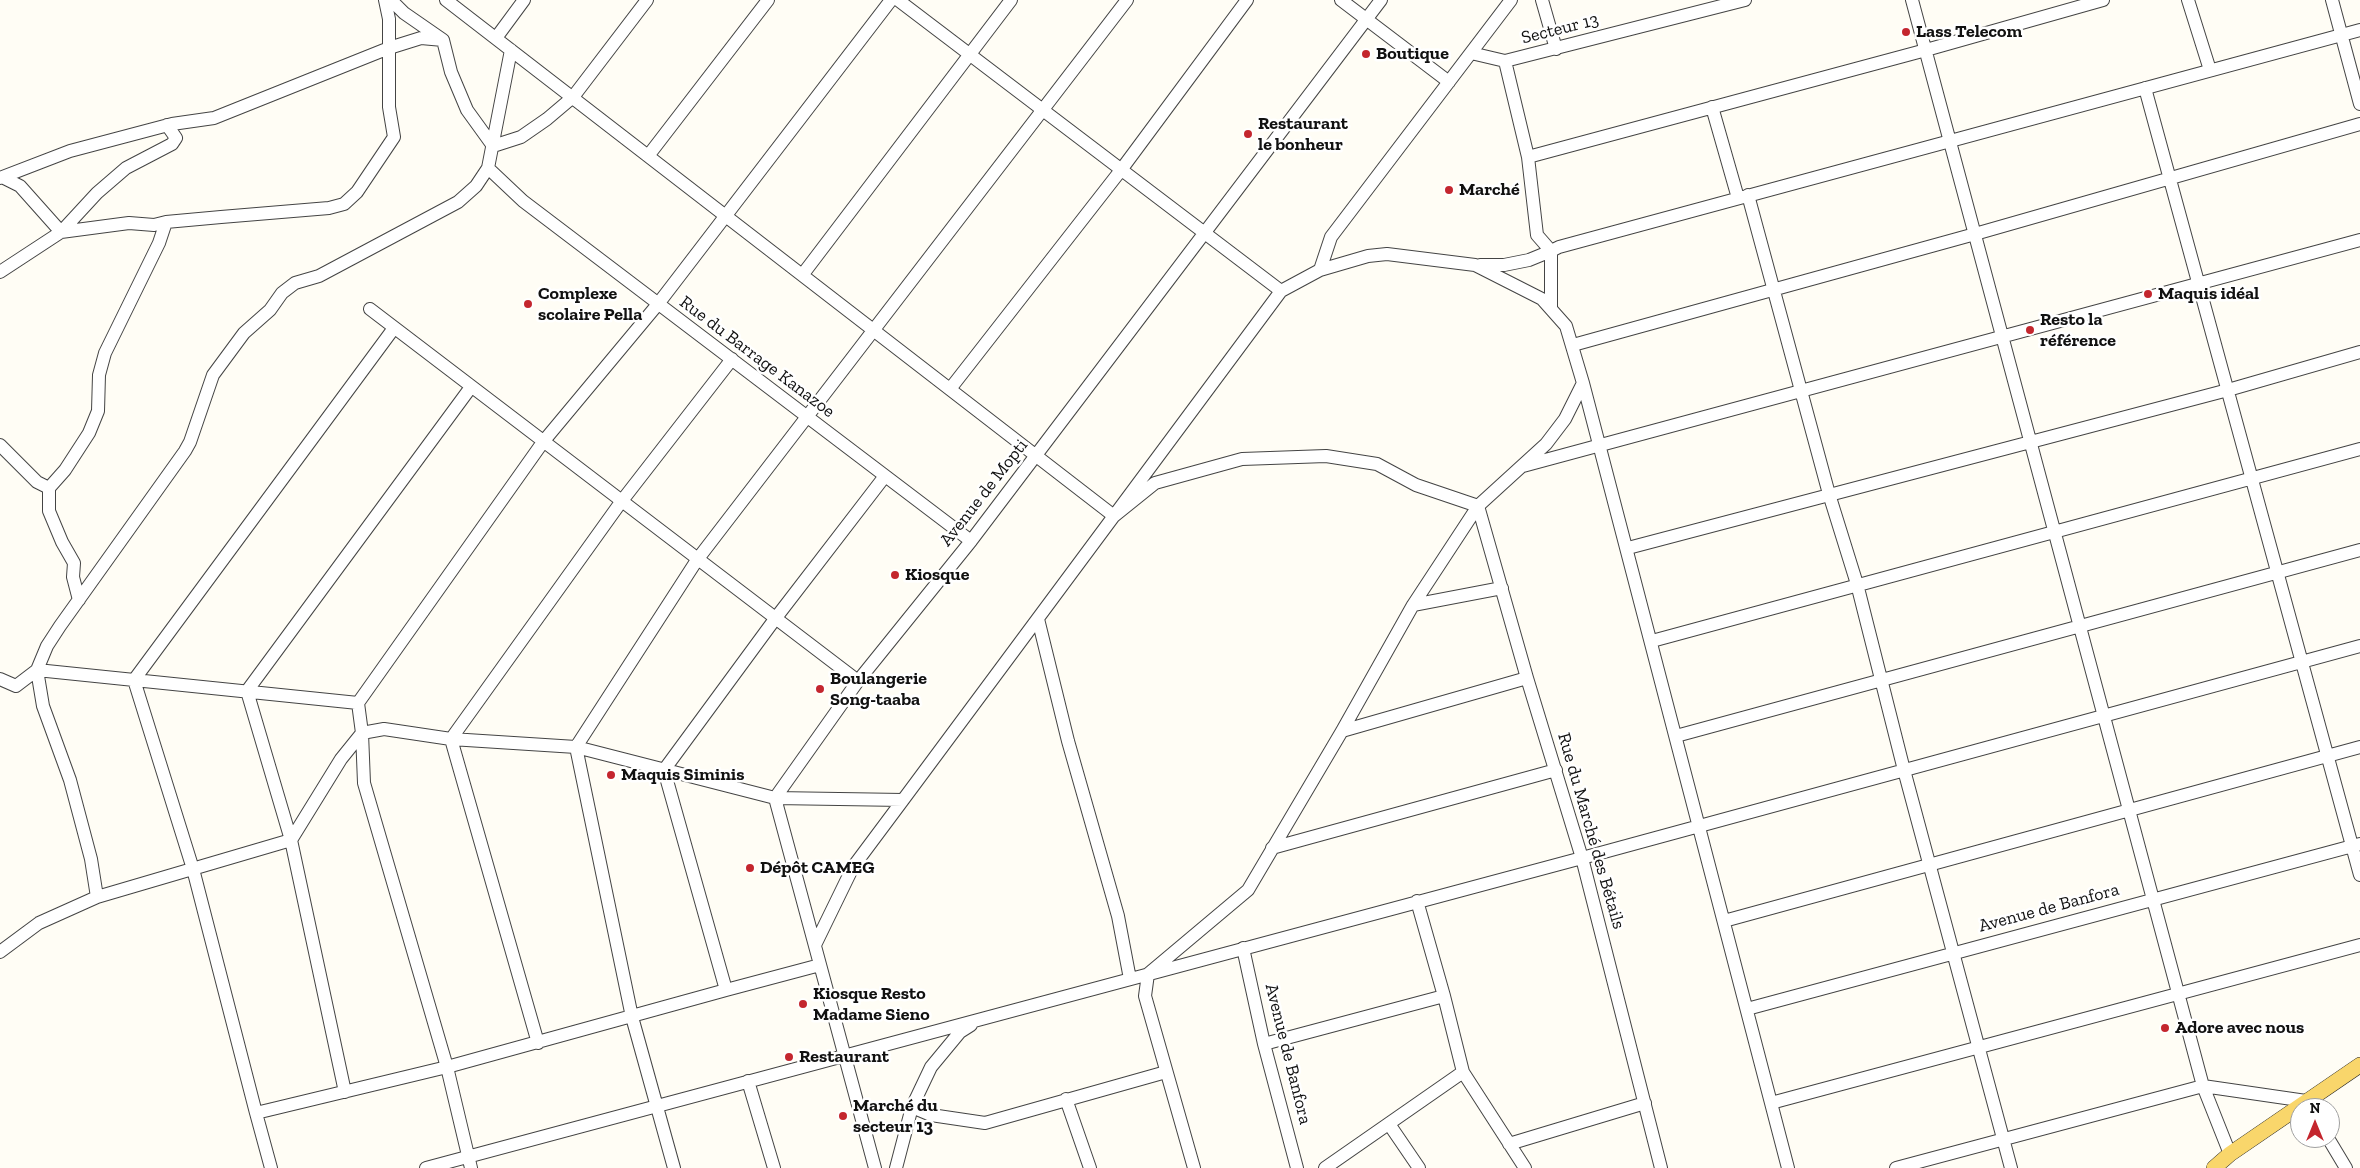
<!DOCTYPE html>
<meta charset="utf-8">
<style>
body{margin:0}
#map{position:relative;width:2360px;height:1168px;overflow:hidden;background:#fffdf5;font-family:"Zilla Slab",serif}
canvas{display:block}
.north{position:absolute;left:2290px;top:1098px;width:50px;height:50px;box-sizing:border-box;background:#fff;border:1px solid #a0a0a0;border-radius:50%;rotate:0deg;font-size:14px;font-weight:700;line-height:20px;text-align:center;color:#111}
.north::after{content:'';display:block;margin:auto;width:18px;height:22px;background:#c4262e;clip-path:polygon(50% 0,100% 100%,50% 72%,0 100%)}
</style>
<div id="map">
<canvas width="2360" height="1168"></canvas>
<div class="north">N</div>
</div>
<script>
const ctx = document.querySelector('canvas').getContext('2d');
ctx.lineJoin = 'round';
const poly = rows => new Path2D(rows.map(r => 'M' + r).join(''));
function trace(path, color, width, dash) { ctx.strokeStyle = color; ctx.lineWidth = width; ctx.lineCap = dash ? 'butt' : 'round'; ctx.setLineDash(dash || []); ctx.stroke(path); }
function write(font, color, halo, rows, align = 'center') {
  ctx.font = font + ' "Zilla Slab",serif'; ctx.lineWidth = 5; ctx.setLineDash([]); ctx.textBaseline = 'middle'; ctx.strokeStyle = halo; ctx.fillStyle = color; for (const [text, x, y, turn = 0] of rows) {
    ctx.save(); ctx.translate(x, y); ctx.rotate((+turn || 0) * Math.PI / 180); ctx.textAlign = isNaN(turn) ? turn : align; if (halo) ctx.strokeText(text, 0, 0); ctx.fillText(text, 0, 0); ctx.restore();
  }
}
const minor = poly([
 [391,0,404,13,443,40,451,72,467,110,493,146],
 [446,0,1114,516,1155,483,1242,459,1326,456,1377,464,1416,485,1478,506,1527,678,1582,858,1661,1168],
 [898,0,1281,291],
 [1341,0,1449,82],
 [1542,0,1556,49],
 [1912,0,2203,1086,2230,1154],
 [2188,0,2210,70],
 [2332,0,2360,104],
 [496,38,524,0],
 [1471,53,1505,61,1745,0],
 [1505,61,1528,157,1926,50,2103,0],
 [2145,88,2360,875],
 [1712,107,1738,198],
 [493,146,521,137,547,119,573,97,647,0],
 [648,156,768,0],
 [488,168,523,201,971,541],
 [0,178,70,151,172,124,214,118,389,48,421,38,443,40],
 [4,178,20,186,61,232],
 [1748,195,1829,494,1857,584,1904,770,2011,1168],
 [61,232,129,223,154,225,166,222,221,217,329,208,344,204,357,192,394,137,389,107,389,19,385,0],
 [1480,265,1504,265,1529,260,1551,251,1537,235,1528,157],
 [0,272,61,232,97,193,126,168,172,144,176,138,167,125],
 [803,274,1011,0],
 [370,309,858,681],
 [1551,309,1551,251,1559,247,2360,30],
 [1573,345,1975,234,2360,124],
 [1583,383,1788,1168],
 [950,389,1121,170,1247,0],
 [0,445,37,482,49,488],
 [1523,466,2360,240],
 [1628,548,2228,390,2360,352],
 [79,600,73,577,74,563,62,542,49,511,49,488,65,470,89,433,98,411,99,375,105,353,159,243,166,222],
 [1413,605,1502,588],
 [1038,619,1068,741,1118,916,1130,979],
 [1652,641,2360,449],
 [37,670,358,703],
 [37,670,43,706,70,780,91,859,97,897],
 [0,679,16,686,37,670,47,646,60,626,185,451,190,442,213,375,244,333,270,310,282,293,295,283,319,276,458,202,476,186,488,168,511,50],
 [1342,731,1527,678],
 [1676,736,2360,550],
 [1272,848,1556,770],
 [1724,921,2360,747],
 [815,945,853,867,903,800],
 [1243,948,1264,1044,1297,1168],
 [0,952,39,923,97,897,291,840,341,759,362,733,384,729,451,739,576,747,775,798,903,800,1281,291,1320,270],
 [820,965,726,990,664,770,775,619,885,476],
 [1444,996,1463,1072,1525,1168],
 [1747,1009,2360,844],
 [971,1025,960,1032,931,1067,912,1107,931,1115,985,1123,1166,1072],
 [538,1043,451,739,621,502,732,359],
 [1264,1044,1444,996,1417,901],
 [748,1081,774,1168],
 [345,1092,291,840,247,691,471,387],
 [1066,1099,1090,1168],
 [1771,1103,2360,945],
 [256,1113,193,869,134,680,394,328],
 [1389,1124,1419,1168],
 [2328,1138,2346,1168],
 [1509,1144,1645,1103],
 [271,1168,256,1113,447,1067,364,783,362,733,358,703,543,442,658,304,891,0],
 [426,1168,1582,858,2360,646],
 [471,1168,447,1067,726,990],
 [674,1168,632,1017,576,747,697,560,1127,0],
 [875,1168,775,798,858,681,971,541,1381,0],
 [896,1168,912,1107],
 [1194,1168,1145,996,1148,974,1248,890,1342,731,1413,605,1478,506,1546,444,1565,419,1583,383,1566,326,1542,299,1475,265,1387,254,1368,256,1320,270,1331,237,1511,0],
 [1325,1168,1463,1072],
 [1896,1168,2203,1086,2306,1101,2309,1106]
]);
const major = poly([
 [2214,1168,2230,1154,2360,1065]
]);
const markers = [
 [1906,32,5,"#c4262e"],
 [1366,54,5,"#c4262e"],
 [1248,134,5,"#c4262e"],
 [1449,190,5,"#c4262e"],
 [2148,294,5,"#c4262e"],
 [528,304,5,"#c4262e"],
 [2030,330,5,"#c4262e"],
 [895,575,5,"#c4262e"],
 [820,689,5,"#c4262e"],
 [611,775,5,"#c4262e"],
 [750,868,5,"#c4262e"],
 [803,1004,5,"#c4262e"],
 [2165,1028,5,"#c4262e"],
 [789,1057,5,"#c4262e"],
 [843,1116,5,"#c4262e"]
];
const streetNames = [
 ["Secteur 13",1560,29,-14],
 ["Rue du Barrage Kanazoe",757,357,37],
 ["Avenue de Mopti",984,493,-52],
 ["Rue du Marché des Bétails",1591,831,74],
 ["Avenue de Banfora",2049,908,-15],
 ["Avenue de Banfora",1288,1054,76]
];
const poiNames = [
 ["Lass Telecom",1916,32],
 ["Boutique",1376,54],
 ["Restaurant",1258,124],
 ["le bonheur",1258,145],
 ["Marché",1459,190],
 ["Complexe",538,294],
 ["scolaire Pella",538,315],
 ["Maquis idéal",2158,294],
 ["Resto la",2040,320],
 ["référence",2040,341],
 ["Kiosque",905,575],
 ["Boulangerie",830,679],
 ["Song-taaba",830,700],
 ["Maquis Siminis",621,775],
 ["Dépôt CAMEG",760,868],
 ["Kiosque Resto",813,994],
 ["Madame Sieno",813,1015],
 ["Adore avec nous",2175,1028],
 ["Restaurant",799,1057],
 ["Marché du",853,1106],
 ["secteur 13",853,1127]
];
trace(minor, '#444', 14);
trace(major, '#222', 16);
trace(minor, '#fff', 12);
trace(major, '#f9d66b', 15);
for (const [x, y, r, color] of markers) { const dot = new Path2D(); dot.arc(x, y, r, 0, 2 * Math.PI); ctx.fillStyle = color; ctx.fill(dot); trace(dot, '#fff', 2); }
write('18px', '#111', '#fff', streetNames);
write('bold 18px', '#111', '#fff', poiNames, 'left');
</script>
